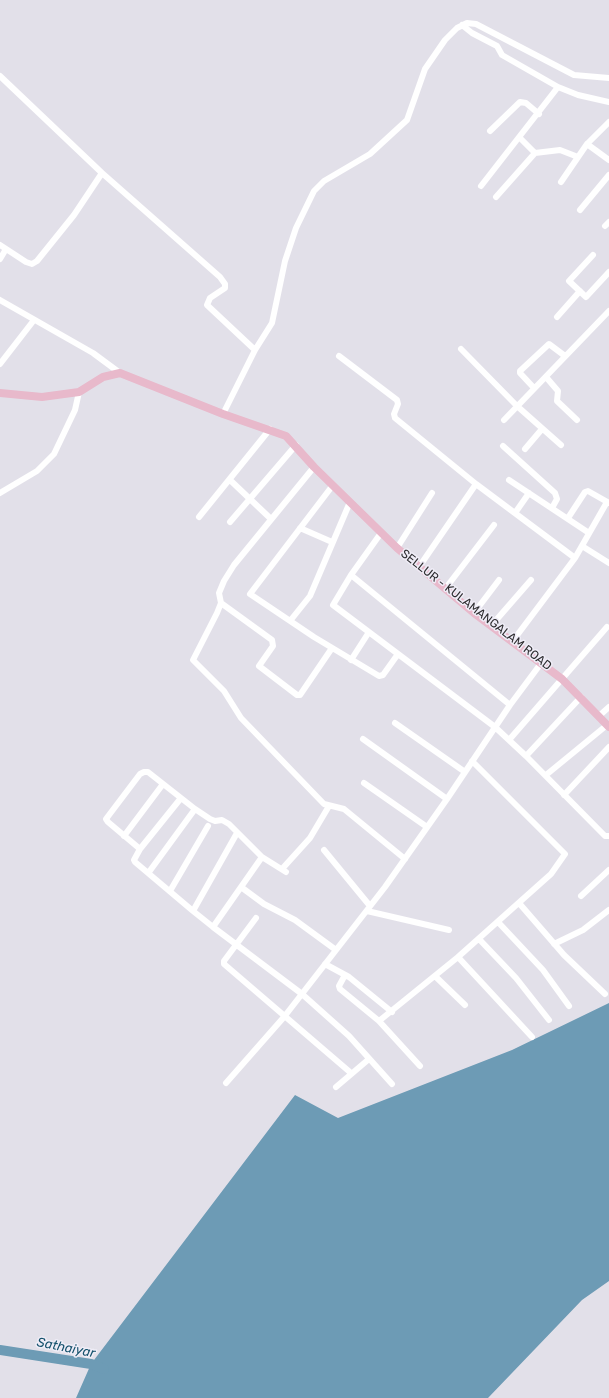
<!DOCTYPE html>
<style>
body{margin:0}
canvas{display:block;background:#e2e0e9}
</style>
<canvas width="609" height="1398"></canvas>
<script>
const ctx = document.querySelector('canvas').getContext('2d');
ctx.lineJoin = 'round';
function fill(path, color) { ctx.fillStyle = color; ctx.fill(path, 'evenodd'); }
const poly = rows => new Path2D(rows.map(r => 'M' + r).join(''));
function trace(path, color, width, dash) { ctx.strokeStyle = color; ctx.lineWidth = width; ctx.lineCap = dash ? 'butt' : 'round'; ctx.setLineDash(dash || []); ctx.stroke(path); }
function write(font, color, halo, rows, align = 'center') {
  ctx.font = font + ' Rubik,sans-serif'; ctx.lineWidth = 3; ctx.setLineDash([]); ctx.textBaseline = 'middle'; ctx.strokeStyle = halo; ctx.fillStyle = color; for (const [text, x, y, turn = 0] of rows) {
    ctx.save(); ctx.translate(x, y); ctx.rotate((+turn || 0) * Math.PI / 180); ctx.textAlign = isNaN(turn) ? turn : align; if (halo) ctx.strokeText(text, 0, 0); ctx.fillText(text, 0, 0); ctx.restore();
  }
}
const water = poly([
 [609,1003,609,1281,582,1300,488,1398,76,1398,91,1364,295,1095,338,1118,512,1050]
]);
const river = poly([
 [0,1350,91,1364,104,1369]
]);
const minor = poly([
 [462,25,472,33,497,46,502,55,558,87],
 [0,76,102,173,220,277,225,284,225,288,210,298,207,305,255,350],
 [490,131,520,102,526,103,539,114],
 [587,144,609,122],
 [535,153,560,150,578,157],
 [561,182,587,144,609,160],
 [481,186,558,87,578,95,609,102],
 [496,197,535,153,520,138],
 [580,210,609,175],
 [605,226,609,222],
 [0,245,26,262,32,264,37,261,74,215,102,173],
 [593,255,569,281,586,297,609,272],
 [0,259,6,249],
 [0,300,93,353,120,373],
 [557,317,580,291],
 [461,349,517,406,561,445],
 [339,356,397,400,398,404,394,414,395,418,476,484],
 [0,364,34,320],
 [546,377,558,391,557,401,577,420],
 [534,388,520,373,520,371,549,344,565,356],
 [223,414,255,350,272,323,285,261,296,228,314,191,324,181,370,154,407,120,425,69,445,40,457,28,467,23,476,24,574,75,609,78],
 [504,420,609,311],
 [503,446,555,493,557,499,552,508],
 [525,449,542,429],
 [314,467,234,565,224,581,219,593,221,603,217,613,193,660,224,691,241,718,324,804,344,809,405,859],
 [230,480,271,519],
 [509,480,589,533],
 [333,485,250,594,314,637,379,676,383,675,398,654],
 [0,493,37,471,54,454,75,410,79,392],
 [515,513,529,493],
 [199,517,270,429],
 [568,518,585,492,588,491,609,503],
 [230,522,296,445],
 [300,528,332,542],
 [381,533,351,575,510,705],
 [582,546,609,563],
 [397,548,432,493],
 [575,558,607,502],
 [419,567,476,484,575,558,512,642],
 [351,575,333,605,495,727,526,756,605,836,609,836],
 [445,589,494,525],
 [221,603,272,640,273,646,259,666,297,695,300,695,332,648],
 [474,613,499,580],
 [290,621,310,596,350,502],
 [491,626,531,580],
 [351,660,369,632],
 [599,716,609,707],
 [395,723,465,772],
 [363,739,447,799],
 [509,740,607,627],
 [526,756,581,697],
 [472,761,565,854,551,874,458,957,532,1037],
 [546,775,607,725],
 [364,783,427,827],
 [564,795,609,747],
 [124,836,163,784],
 [140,849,181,798],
 [324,850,370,906],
 [262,857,286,872],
 [282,869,310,838,329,806],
 [149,872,195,809],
 [241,887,264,904,295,920,336,950],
 [170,891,208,826],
 [581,896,609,870],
 [519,903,564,955,605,994],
 [193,911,237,833],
 [367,911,449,930],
 [256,918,224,961,224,964,351,1073],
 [498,922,543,970,569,1006],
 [213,927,262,857,229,824,222,820,215,821,210,819,195,809,148,772,144,772,140,774,106,819,108,822,140,849,134,860,135,862,193,911,213,927,302,994,349,1036,392,1084],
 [479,939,516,978,549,1020],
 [554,944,583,930,609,910],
 [325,964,349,977,392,1012],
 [345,975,339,986,340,989,379,1021,420,1066],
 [436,977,465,1005],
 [379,1021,458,957],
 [226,1083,284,1017,385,887,447,799,510,705,542,662],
 [336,1087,369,1059]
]);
const major = poly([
 [0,393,42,397,79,392,103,377,120,373,223,414,286,436,314,467,397,548,474,613,562,679,609,727]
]);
const streetNames = [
 ["SELLUR - KULAMANGALAM ROAD",476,610,38]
];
const waterNames = [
 ["Sathaiyar",66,1348,11]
];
fill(water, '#6d9bb5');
trace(river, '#6d9bb5', 10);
trace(minor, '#fff', 6);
trace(major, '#e8b9cb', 8);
write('12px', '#2e2d30', '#efedf7', streetNames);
write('italic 13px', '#15516c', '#efedf7', waterNames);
</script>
